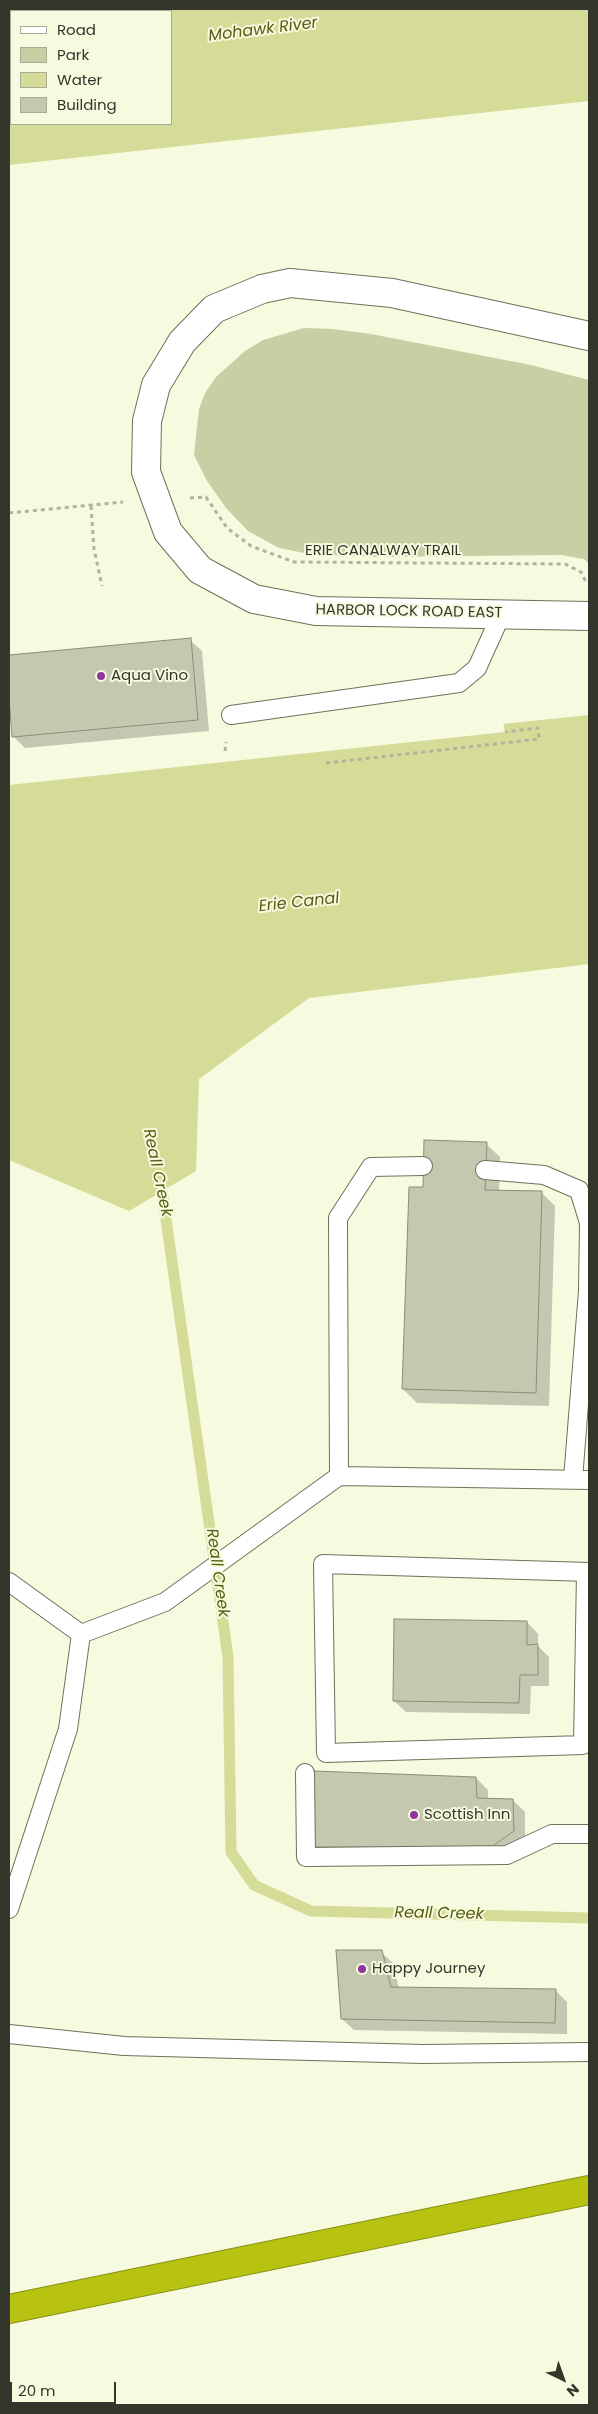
<!DOCTYPE html>
<style>
body{margin:0}
#map{position:relative;width:598px;height:2414px;overflow:hidden;background:#f6fadf;font-family:Poppins,sans-serif}
canvas{display:block}
.frame{position:absolute;inset:0;border:10px solid #34362b;pointer-events:none}
.legend{position:absolute;left:10px;top:10px;width:162px;height:115px;box-sizing:border-box;background:#f6fadf;border:1px solid #a8ac97;margin:0;padding:6px 9px;list-style:none;font-size:15px;color:#34362b}
.legend li{display:flex;align-items:center;gap:10px;height:25px}
.legend b{width:25px;border:1px solid #a8ac97}
.north{position:absolute;left:538px;top:2354px;width:50px;height:50px;-webkit-text-stroke:4px #f6fadf;paint-order:stroke;rotate:138deg;font-size:14px;font-weight:700;line-height:20px;text-align:center;color:#34362b}
.north::after{content:'';display:block;margin:auto;width:18px;height:22px;background:#34362b;clip-path:polygon(50% 0,100% 100%,50% 72%,0 100%)}
.scale{position:absolute;left:10px;top:2382px;width:106px;height:22px;box-sizing:border-box;border:2px solid #34362b;border-top:0;padding-left:6px;font-size:15px;line-height:18px;white-space:nowrap;color:#34362b;-webkit-text-stroke:4px #f6fadf;paint-order:stroke}
</style>
<div id="map">
<canvas width="598" height="2414"></canvas>
<div class="frame"></div>
<ul class="legend">
<li><b style="height:6px;background:#fff"></b>Road</li>
<li><b style="height:14px;background:#c9cfa4"></b>Park</li>
<li><b style="height:14px;background:#d5dc97"></b>Water</li>
<li><b style="height:14px;background:#c5c8af"></b>Building</li>
</ul>
<div class="north">N</div>
<div class="scale">20 m</div>
</div>
<script>
const ctx = document.querySelector('canvas').getContext('2d');
ctx.lineJoin = 'round';
function fill(path, color) { ctx.fillStyle = color; ctx.fill(path, 'evenodd'); }
const poly = rows => new Path2D(rows.map(r => 'M' + r).join(''));
function trace(path, color, width, dash) { ctx.strokeStyle = color; ctx.lineWidth = width; ctx.lineCap = dash ? 'butt' : 'round'; ctx.setLineDash(dash || []); ctx.stroke(path); }
function write(font, color, halo, rows, align = 'center') {
  ctx.font = font + ' Poppins,sans-serif'; ctx.lineWidth = 4; ctx.setLineDash([]); ctx.textBaseline = 'middle'; ctx.strokeStyle = halo; ctx.fillStyle = color; for (const [text, x, y, turn = 0] of rows) {
    ctx.save(); ctx.translate(x, y); ctx.rotate((+turn || 0) * Math.PI / 180); ctx.textAlign = isNaN(turn) ? turn : align; if (halo) ctx.strokeText(text, 0, 0); ctx.fillText(text, 0, 0); ctx.restore();
  }
}
const green = poly([
 [304,328,333,329,371,334,531,365,589,380,589,564,584,559,561,555,378,557,309,554,279,548,248,531,226,508,207,481,194,455,199,409,205,393,216,377,245,351,263,340]
]);
const water = poly([
 [9,9,589,9,589,101,9,165],
 [11,11,171,11,171,124,11,124],
 [589,715,589,964,309,998,199,1079,196,1171,129,1211,9,1160,9,775]
]);
const pier = poly([
 [503,722,505,732,9,785,9,775]
]);
const shadow = poly([
 [190,640,202,651,209,731,25,748,14,737,9,657],
 [486,1144,500,1157,499,1191,542,1193,555,1206,549,1406,417,1403,403,1389,424,1189],
 [527,1622,538,1634,538,1646,549,1657,549,1686,531,1686,530,1714,406,1712,394,1701],
 [476,1778,488,1790,488,1800,513,1800,525,1812,525,1843,502,1859,326,1858,314,1847],
 [381,1952,393,1963,399,1989,555,1990,567,2002,567,2034,354,2030,342,2019]
]);
const stream = poly([
 [160,1177,228,1657,231,1852,254,1885,311,1911,589,1918]
]);
const building = poly([
 [191,638,198,720,12,737,9,698,9,655,191,638],
 [424,1140,487,1142,485,1190,542,1191,536,1393,402,1389,409,1187,423,1187,424,1140],
 [394,1619,527,1621,527,1645,538,1644,538,1675,520,1675,519,1703,393,1701,394,1619],
 [314,1771,476,1777,477,1798,513,1799,514,1831,490,1848,313,1847,314,1771],
 [336,1950,382,1950,391,1987,556,1989,555,2023,341,2019,336,1950]
]);
const path = poly([
 [190,498,206,497,227,528,251,546,294,562,565,564,581,572,587,584],
 [91,506,94,549,102,586],
 [9,513,123,502],
 [225,751,226,742],
 [326,763,539,739,538,728,505,732]
]);
const service = poly([
 [231,715,459,683,477,668,501,615],
 [485,1170,544,1175,579,1190,589,1223,588,1291,573,1479],
 [339,1476,338,1218,371,1167,423,1166],
 [586,1572,583,1745,326,1753,323,1564,589,1572],
 [9,1582,81,1634,68,1729,9,1909],
 [81,1634,165,1602,339,1476,589,1480],
 [305,1773,306,1857,507,1855,552,1834,589,1834],
 [9,2034,124,2046,423,2054,589,2052]
]);
const minor = poly([
 [589,336,392,293,290,283,262,289,214,309,182,342,156,385,147,421,146,472,168,532,200,570,254,599,316,611,589,616]
]);
const motorway = poly([
 [9,2309,589,2190]
]);
const markers = [
 [101,676,5,"#94359f"],
 [414,1815,5,"#94359f"],
 [362,1969,5,"#94359f"]
];
const streetNames = [
 ["ERIE CANALWAY TRAIL",383,551],
 ["HARBOR LOCK ROAD EAST",409,612,1]
];
const poiNames = [
 ["Aqua Vino",111,676],
 ["Scottish Inn",424,1815],
 ["Happy Journey",372,1969]
];
const waterNames = [
 ["Mohawk River",263,30,-7],
 ["Erie Canal",299,903,-6],
 ["Reall Creek",157,1173,78],
 ["Reall Creek",217,1573,82],
 ["Reall Creek",439,1914,1]
];
fill(green, '#c9cfa4');
fill(water, '#d5dc97');
fill(pier, '#f6fadf');
fill(shadow, '#0003');
trace(stream, '#d5dc97', 11);
fill(building, '#c5c8af');
trace(building, '#8a8d75', 1);
trace(service, '#6f715a', 20);
trace(minor, '#6f715a', 30);
trace(motorway, '#8a9119', 30);
trace(path, '#b0b39e', 3, [4, 4]);
trace(service, '#fff', 18);
trace(minor, '#fff', 28);
trace(motorway, '#b8c210', 28);
for (const [x, y, r, color] of markers) { const dot = new Path2D(); dot.arc(x, y, r, 0, 2 * Math.PI); ctx.fillStyle = color; ctx.fill(dot); trace(dot, '#f6fadf', 2); }
write('15px', '#34362b', '#f6fadf', streetNames);
write('15px', '#34362b', '#f6fadf', poiNames, 'left');
write('italic 16px', '#585d0f', '#f6fadf', waterNames);
</script>
